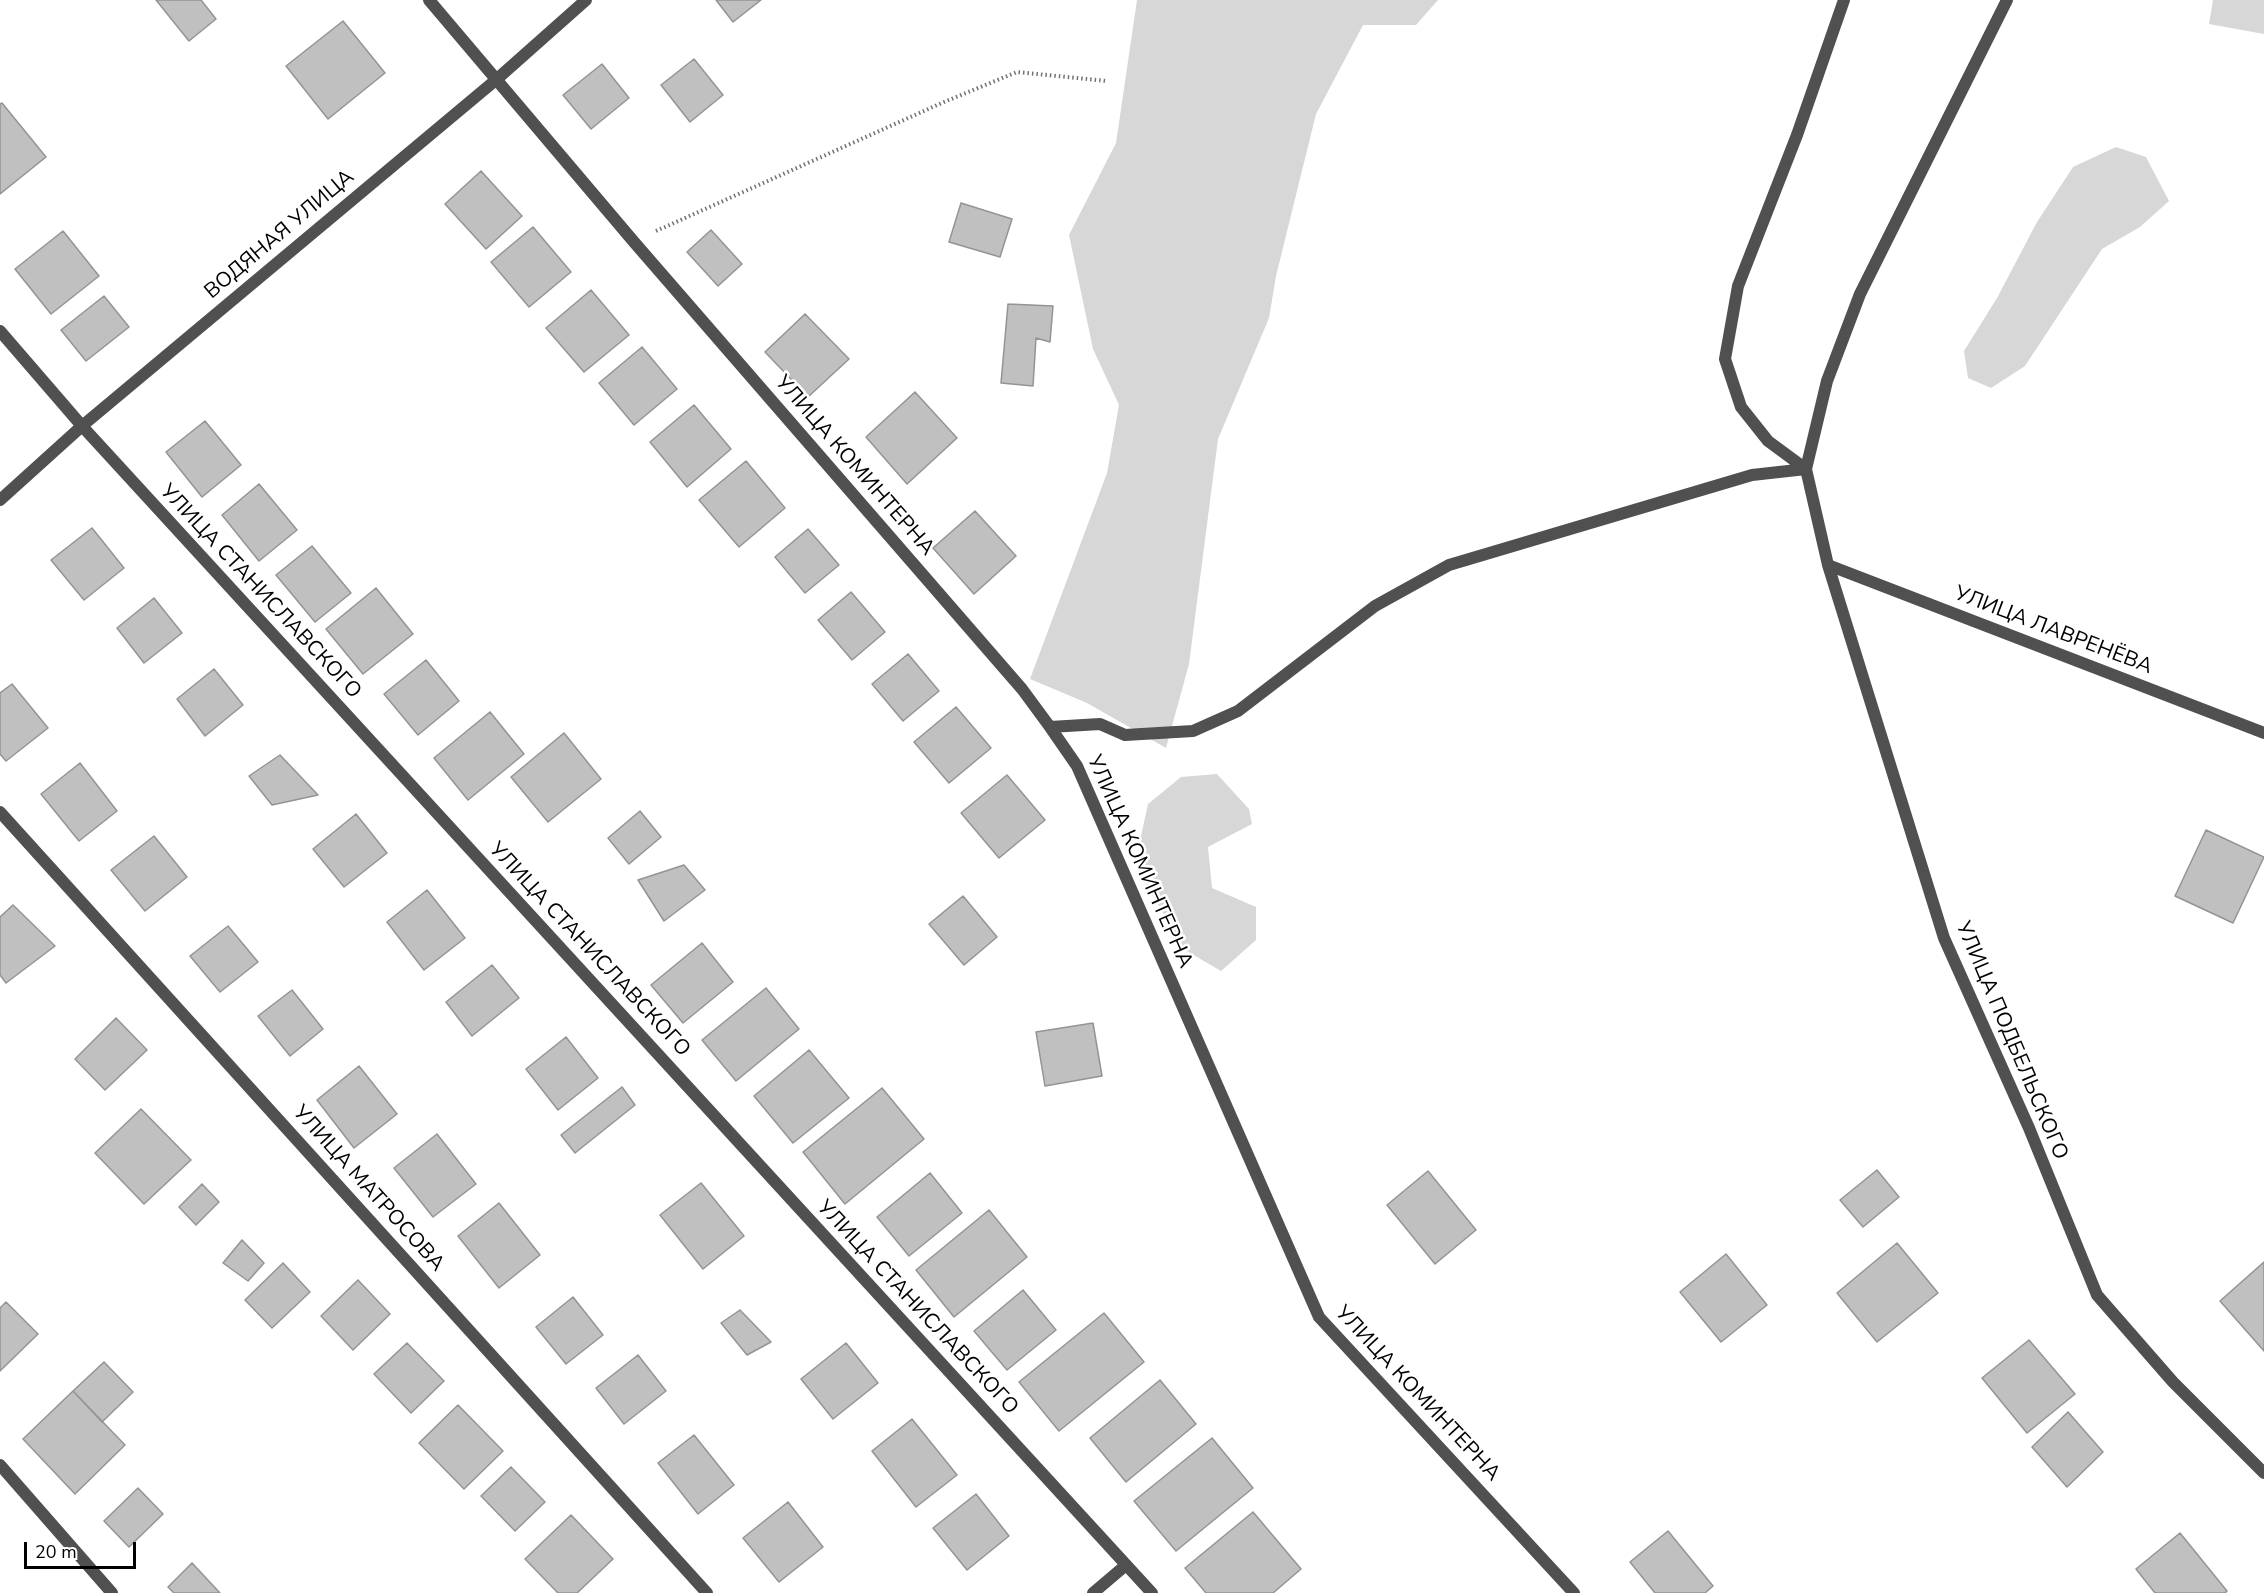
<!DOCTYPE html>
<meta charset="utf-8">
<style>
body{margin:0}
#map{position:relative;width:2264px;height:1593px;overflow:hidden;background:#fff;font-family:"Nunito Sans",sans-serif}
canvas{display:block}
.scale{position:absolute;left:24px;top:1542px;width:112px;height:27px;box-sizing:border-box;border:3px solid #000;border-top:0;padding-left:8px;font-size:18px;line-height:21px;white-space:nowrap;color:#000;-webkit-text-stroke:4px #fff;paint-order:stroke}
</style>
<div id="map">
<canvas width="2264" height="1593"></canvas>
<div class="scale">20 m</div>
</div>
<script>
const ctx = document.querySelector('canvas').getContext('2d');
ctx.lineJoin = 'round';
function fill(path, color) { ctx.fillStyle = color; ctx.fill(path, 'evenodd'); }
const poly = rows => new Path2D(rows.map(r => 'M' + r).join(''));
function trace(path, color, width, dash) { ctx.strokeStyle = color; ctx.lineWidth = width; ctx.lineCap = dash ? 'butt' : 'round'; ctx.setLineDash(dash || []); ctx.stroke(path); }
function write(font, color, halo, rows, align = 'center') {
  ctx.font = font + ' "Nunito Sans",sans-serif'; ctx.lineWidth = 5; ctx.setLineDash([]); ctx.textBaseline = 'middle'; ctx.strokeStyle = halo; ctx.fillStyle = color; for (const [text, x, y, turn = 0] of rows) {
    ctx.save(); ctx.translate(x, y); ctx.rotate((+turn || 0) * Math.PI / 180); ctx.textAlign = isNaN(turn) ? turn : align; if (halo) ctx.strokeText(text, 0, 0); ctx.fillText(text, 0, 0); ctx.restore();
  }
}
const green = poly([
 [1137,0,1438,0,1416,25,1363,25,1316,114,1276,276,1269,318,1218,439,1189,664,1166,748,1087,703,1030,679,1107,473,1119,405,1093,349,1069,235,1116,143],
 [2213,0,2264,0,2264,34,2209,24],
 [2116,147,2146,157,2169,201,2140,227,2102,249,2025,366,1991,388,1968,378,1964,351,1997,298,2037,222,2073,167],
 [1217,774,1249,809,1252,824,1208,847,1212,888,1256,907,1256,940,1221,971,1185,950,1138,871,1141,836,1148,804,1181,777]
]);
const building = poly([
 [156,0,201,0,216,19,189,41,156,0],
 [716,0,761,0,733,22,716,0],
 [343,21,385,73,328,119,286,66,343,21],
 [694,59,723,95,690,122,661,85,694,59],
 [602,64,629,98,591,129,563,95,602,64],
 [2,103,46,157,0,194,0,104,2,103],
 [481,171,522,216,486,249,445,204,481,171],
 [961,203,1012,219,1000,257,949,242,961,203],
 [533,227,571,272,529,307,491,262,533,227],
 [711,230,742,264,718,286,687,252,711,230],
 [63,231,99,276,51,314,15,269,63,231],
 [591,290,629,335,584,372,546,328,591,290],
 [104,296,129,327,86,361,61,330,104,296],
 [1008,304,1053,306,1050,342,1036,338,1033,386,1001,383,1008,304],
 [805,314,849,359,808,397,765,352,805,314],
 [642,347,677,389,634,425,599,383,642,347],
 [915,392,957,438,907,484,866,437,915,392],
 [694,405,731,449,687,487,650,442,694,405],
 [205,421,241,465,202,497,166,452,205,421],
 [746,461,785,508,739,547,699,500,746,461],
 [259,484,297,530,259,561,222,515,259,484],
 [975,511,1016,556,974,594,933,548,975,511],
 [92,528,124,568,84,600,51,560,92,528],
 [808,529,839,565,805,593,775,557,808,529],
 [312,546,351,593,315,622,276,575,312,546],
 [376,588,413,634,363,674,326,629,376,588],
 [851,592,885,632,852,660,818,620,851,592],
 [154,598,182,633,144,663,117,628,154,598],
 [908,654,939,691,903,721,872,684,908,654],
 [426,660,459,701,418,735,384,694,426,660],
 [214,669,243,705,205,736,177,699,214,669],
 [12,684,48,728,6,761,0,754,0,693,12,684],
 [956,707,991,748,949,783,914,742,956,707],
 [490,712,524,754,468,800,434,758,490,712],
 [564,733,601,779,548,822,511,777,564,733],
 [280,755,318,795,272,805,249,776,280,755],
 [80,763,117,811,79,841,41,794,80,763],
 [1007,775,1045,820,999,858,961,813,1007,775],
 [640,811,661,837,629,864,608,838,640,811],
 [356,814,387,853,344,887,313,849,356,814],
 [2206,830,2264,857,2233,923,2175,896,2206,830],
 [154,836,187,877,145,911,111,870,154,836],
 [684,865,705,890,664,921,638,880,684,865],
 [427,890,465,938,424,970,387,922,427,890],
 [963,896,997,937,964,965,929,924,963,896],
 [13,905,55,946,6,983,0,975,0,917,13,905],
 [228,926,258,962,220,992,190,956,228,926],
 [702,943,733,982,683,1023,651,985,702,943],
 [492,965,519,998,472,1036,446,1002,492,965],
 [766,988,799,1029,736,1081,702,1040,766,988],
 [292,990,323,1029,290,1056,258,1016,292,990],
 [116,1018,147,1050,105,1090,75,1059,116,1018],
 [1093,1023,1102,1076,1045,1086,1036,1032,1093,1023],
 [566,1037,598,1078,558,1110,526,1069,566,1037],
 [809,1050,849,1098,793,1143,754,1096,809,1050],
 [359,1066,397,1114,354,1148,317,1100,359,1066],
 [622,1087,635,1105,575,1153,561,1135,622,1087],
 [882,1088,924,1139,845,1204,803,1152,882,1088],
 [141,1109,191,1160,144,1204,95,1153,141,1109],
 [437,1134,476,1184,433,1217,394,1168,437,1134],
 [1877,1170,1899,1197,1863,1227,1840,1200,1877,1170],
 [1428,1171,1476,1230,1435,1264,1387,1205,1428,1171],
 [930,1173,962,1213,909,1256,877,1217,930,1173],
 [701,1183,744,1236,703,1269,660,1215,701,1183],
 [202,1184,219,1202,196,1225,179,1207,202,1184],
 [499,1203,540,1255,499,1288,458,1236,499,1203],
 [989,1210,1027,1257,954,1317,916,1270,989,1210],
 [242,1240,264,1263,248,1281,223,1263,242,1240],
 [1897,1243,1938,1293,1877,1342,1837,1293,1897,1243],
 [1726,1254,1767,1305,1721,1342,1680,1292,1726,1254],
 [2264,1262,2264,1351,2220,1301,2264,1262],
 [283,1263,310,1292,272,1328,245,1300,283,1263],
 [358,1280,390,1314,353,1350,321,1316,358,1280],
 [1023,1290,1056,1330,1007,1370,974,1331,1023,1290],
 [573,1297,603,1335,566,1364,536,1327,573,1297],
 [6,1302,38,1334,0,1371,0,1308,6,1302],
 [740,1310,771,1342,747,1355,721,1323,740,1310],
 [1104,1313,1144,1362,1059,1431,1019,1382,1104,1313],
 [2029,1340,2075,1394,2027,1433,1982,1378,2029,1340],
 [407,1343,444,1381,411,1413,374,1374,407,1343],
 [846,1343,878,1383,833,1419,801,1379,846,1343],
 [638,1355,666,1391,624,1424,596,1388,638,1355],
 [104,1362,133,1392,102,1422,73,1391,104,1362],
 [1160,1380,1196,1424,1126,1482,1090,1438,1160,1380],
 [73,1391,125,1445,75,1494,23,1439,73,1391],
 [458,1405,503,1451,464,1489,419,1443,458,1405],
 [2068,1412,2103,1452,2067,1487,2032,1447,2068,1412],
 [912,1419,957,1475,916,1507,872,1451,912,1419],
 [694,1435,734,1485,698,1514,658,1463,694,1435],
 [1212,1438,1253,1488,1176,1551,1134,1501,1212,1438],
 [511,1467,545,1502,515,1531,481,1496,511,1467],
 [138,1488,163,1514,129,1547,104,1521,138,1488],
 [976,1494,1009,1536,967,1570,933,1528,976,1494],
 [788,1502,823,1547,779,1582,743,1538,788,1502],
 [1253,1512,1301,1569,1273,1593,1206,1593,1185,1568,1253,1512],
 [571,1515,613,1559,577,1593,558,1593,525,1559,571,1515],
 [1668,1531,1713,1586,1705,1593,1655,1593,1630,1562,1668,1531],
 [2180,1533,2227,1591,2225,1593,2155,1593,2136,1569,2180,1533],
 [192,1563,220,1593,174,1593,168,1587,192,1563]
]);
const path = poly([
 [656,231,944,102,1017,72,1107,81]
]);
const street = poly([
 [429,0,634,242,1022,689,1050,727,1077,766,1319,1317,1574,1593],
 [2007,0,1860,294,1827,381,1806,469,1828,565,1944,938,2029,1128,2097,1295,2173,1382,2264,1473],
 [0,331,82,426,1152,1593],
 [1806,469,1768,441,1741,407,1725,359,1738,286,1797,135,1844,0],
 [0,500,82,426,497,79,586,0],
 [1828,565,2264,733],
 [1050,727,1100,724,1125,735,1193,731,1238,711,1375,606,1449,565,1752,475,1806,469],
 [0,812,707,1593],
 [0,1465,112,1593],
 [1093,1593,1126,1565]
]);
const streetNames = [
 ["ВОДЯНАЯ УЛИЦА",280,235,-40],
 ["УЛИЦА КОМИНТЕРНА",854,466,49],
 ["УЛИЦА СТАНИСЛАВСКОГО",260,592,47],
 ["УЛИЦА ЛАВРЕНЁВА",2053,631,21],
 ["УЛИЦА КОМИНТЕРНА",1139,862,66],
 ["УЛИЦА СТАНИСЛАВСКОГО",589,950,47],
 ["УЛИЦА ПОДБЕЛЬСКОГО",2011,1041,67],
 ["УЛИЦА МАТРОСОВА",368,1189,48],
 ["УЛИЦА СТАНИСЛАВСКОГО",917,1308,47],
 ["УЛИЦА КОМИНТЕРНА",1417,1394,47]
];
fill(green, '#d7d7d7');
fill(building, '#c0c0c0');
trace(building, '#949494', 1.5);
trace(path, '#727272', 4, [1.5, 3]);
trace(street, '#505050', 12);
write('21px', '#000', '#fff', streetNames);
</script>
